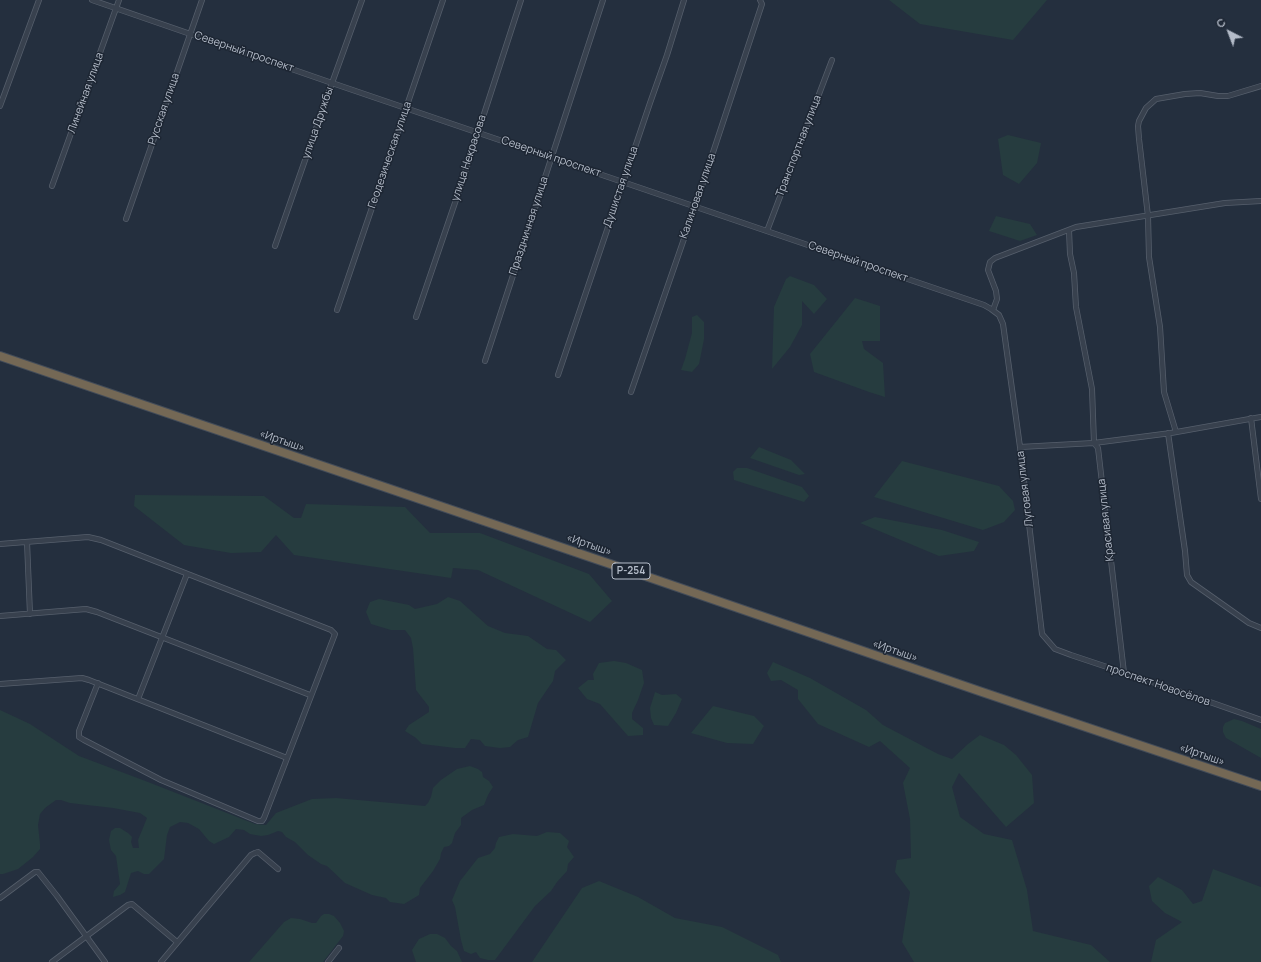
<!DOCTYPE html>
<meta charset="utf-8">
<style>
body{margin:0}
#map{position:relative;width:1261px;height:962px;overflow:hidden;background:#242f3e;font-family:Manrope,sans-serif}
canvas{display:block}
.north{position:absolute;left:1209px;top:12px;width:40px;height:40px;-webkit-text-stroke:3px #1d2633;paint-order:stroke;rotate:318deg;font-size:11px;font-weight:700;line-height:16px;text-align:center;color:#b4bcc9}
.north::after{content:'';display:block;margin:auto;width:14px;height:18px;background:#b4bcc9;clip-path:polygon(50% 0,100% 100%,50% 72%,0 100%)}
</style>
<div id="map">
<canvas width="1261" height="962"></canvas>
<div class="north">С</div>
</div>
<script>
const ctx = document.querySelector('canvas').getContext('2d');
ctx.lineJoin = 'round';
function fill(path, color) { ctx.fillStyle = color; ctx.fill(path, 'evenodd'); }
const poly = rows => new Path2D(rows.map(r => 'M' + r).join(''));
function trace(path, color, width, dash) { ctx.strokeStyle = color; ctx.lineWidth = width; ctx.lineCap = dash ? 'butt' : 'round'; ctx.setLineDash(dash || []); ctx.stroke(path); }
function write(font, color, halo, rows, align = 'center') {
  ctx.font = font + ' Manrope,sans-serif'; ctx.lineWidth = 3; ctx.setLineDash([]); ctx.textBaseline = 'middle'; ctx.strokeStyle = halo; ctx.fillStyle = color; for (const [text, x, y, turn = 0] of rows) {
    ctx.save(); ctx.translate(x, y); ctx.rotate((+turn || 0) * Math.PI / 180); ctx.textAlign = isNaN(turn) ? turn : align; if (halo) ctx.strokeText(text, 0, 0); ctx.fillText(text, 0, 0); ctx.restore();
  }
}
const green = poly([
 [889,0,1047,0,1013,40,920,24],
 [1008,135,1041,143,1037,163,1019,184,1003,175,998,139],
 [996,216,1030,224,1037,235,1020,241,989,231],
 [790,276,814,285,827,299,814,314,802,301,802,325,790,347,772,369,774,307,786,279],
 [855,298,880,306,880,341,862,341,864,349,883,363,885,397,869,392,814,372,810,354],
 [697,315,704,322,704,339,699,364,692,372,681,370,685,359,692,333,692,317],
 [759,447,791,460,805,474,799,475,750,458],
 [902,461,999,486,1013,501,1015,510,1004,522,983,530,874,497],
 [737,468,747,468,802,487,809,496,804,502,734,480,733,472],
 [135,495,264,496,294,518,301,518,306,504,405,507,430,533,480,533,589,574,612,601,590,622,478,570,453,568,451,578,294,555,276,535,261,552,231,553,184,545,134,506],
 [875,517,942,530,979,542,974,551,939,556,860,523],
 [448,597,460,601,488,626,505,633,528,636,547,649,556,650,566,660,555,671,553,681,538,703,528,737,518,740,510,747,500,748,485,746,480,740,471,739,465,748,455,748,422,744,416,738,405,731,409,725,429,712,429,707,416,690,413,648,411,638,405,630,391,630,371,624,366,612,370,602,379,599,409,605,415,609,437,604],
 [614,661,626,663,642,670,644,683,638,700,632,713,632,719,643,728,643,735,628,736,600,704,587,699,578,688,588,680,594,680,593,674,599,663],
 [773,662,810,678,866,710,883,725,938,754,952,759,968,744,980,735,1004,745,1016,755,1032,775,1034,803,1006,827,959,773,952,787,960,817,984,834,1012,840,1027,890,1033,931,1091,945,1110,962,914,962,902,942,910,892,895,872,897,860,911,858,910,819,903,783,910,768,880,741,869,747,818,724,798,699,798,690,781,680,771,681,767,673],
 [655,692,662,695,676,694,682,699,676,713,668,726,654,725,651,718,650,708],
 [713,706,754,716,764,726,753,744,727,743,691,733],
 [0,710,30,724,79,756,148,782,255,824,266,825,276,813,312,799,336,798,425,806,428,803,431,797,433,788,441,780,457,769,470,766,478,769,482,772,483,777,489,781,493,787,488,795,484,805,472,810,461,818,461,825,455,833,452,843,449,846,444,847,441,853,440,859,433,871,420,888,419,895,404,904,390,902,386,898,372,895,345,883,327,866,321,864,308,855,295,842,286,837,282,832,278,831,268,835,261,836,250,834,244,830,236,829,229,837,214,844,209,841,199,829,188,823,180,822,170,827,167,835,164,859,149,874,144,874,138,871,131,873,125,892,120,895,113,897,114,891,120,884,116,856,111,850,109,840,111,831,115,828,120,828,128,833,132,837,131,842,133,848,139,848,138,840,147,818,140,813,113,808,70,803,61,800,56,800,45,808,40,814,38,825,40,844,40,849,33,857,18,869,3,874,0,874],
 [1234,719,1242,721,1261,729,1261,758,1226,738,1223,732,1223,727,1225,723],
 [547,832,560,833,569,841,567,847,574,857,568,864,567,871,557,882,551,891,535,906,495,960,488,960,480,958,476,952,471,954,464,951,461,940,455,907,452,900,460,881,478,858,490,854,495,848,496,843,499,837,513,834,537,836],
 [1213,869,1261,887,1261,962,1151,962,1156,940,1182,922,1165,913,1152,901,1149,886,1158,877,1182,890,1193,904,1202,901],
 [599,881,638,897,675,918,722,927,778,955,781,962,532,962,582,888],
 [324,914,329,914,334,916,340,923,344,931,343,936,323,962,249,962,284,922,291,918,300,919,312,923,316,923,321,916],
 [430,934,437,934,445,938,451,946,457,951,462,962,416,962,412,950,419,939]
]);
const street = poly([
 [92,0,332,83,984,305,991,309,999,315,1003,324,1020,447,1042,634,1055,649,1071,655,1167,687,1261,720],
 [0,106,39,0],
 [52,186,119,0],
 [126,219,202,0],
 [1069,230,1070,254,1074,273,1076,307,1092,389,1094,443,1171,433,1261,417],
 [767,231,832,60],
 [275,246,332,83,362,0],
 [337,310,443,0],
 [993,310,997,299,996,291,988,270,990,262,995,258,1076,227,1225,203,1261,201],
 [416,317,458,194,521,0],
 [485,361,603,0],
 [558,375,650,103,667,55,684,0],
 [631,392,695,207,762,4,760,0],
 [1251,418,1261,499],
 [1176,432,1164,392,1160,327,1149,257,1148,216,1139,139,1138,126,1139,121,1146,108,1156,99,1185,94,1200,93,1218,96,1228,96,1261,86],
 [1168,433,1185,551,1187,575,1191,582,1249,623,1261,628],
 [1020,447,1094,443,1098,448,1124,673],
 [27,542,30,614],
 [0,544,88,537,101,540,331,630,335,634,264,818,262,821,258,821,161,780,84,740,79,737,79,731,98,683],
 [0,616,86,609,97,612,310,695],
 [0,684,82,678,89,680,287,758],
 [138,699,187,574],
 [0,898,35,872,38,872,57,896,105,962],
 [52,962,128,905,132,904,177,942],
 [161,962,251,855,255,853,258,852,278,869],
 [328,962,339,948]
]);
const highway = poly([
 [0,356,622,568,982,692,1261,786]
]);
const shields = [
 [631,571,38]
];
const shieldNames = [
 ["Р-254",631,571]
];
const streetNames = [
 ["Северный проспект",244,52,19],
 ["Линейная улица",86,93,-70],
 ["Русская улица",164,109,-71],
 ["улица Дружбы",318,123,-71],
 ["Транспортная улица",799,146,-69],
 ["Геодезическая улица",390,155,-71],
 ["Северный проспект",551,157,19],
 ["улица Некрасова",469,158,-72],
 ["Душистая улица",621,187,-71],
 ["Калиновая улица",698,196,-71],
 ["Праздничная улица",529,226,-72],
 ["Северный проспект",858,262,19],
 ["«Иртыш»",282,441,19],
 ["Луговая улица",1025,489,-97],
 ["Красивая улица",1106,520,-96],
 ["«Иртыш»",589,545,19],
 ["«Иртыш»",895,651,19],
 ["проспект Новосёлов",1158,685,19],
 ["«Иртыш»",1202,755,19]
];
fill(green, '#263c3f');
trace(street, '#565f6c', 6);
trace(highway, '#434c59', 10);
trace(street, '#38414e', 4.5);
trace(highway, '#746855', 8);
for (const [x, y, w] of shields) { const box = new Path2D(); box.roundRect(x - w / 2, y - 8, w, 16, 3); ctx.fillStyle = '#1d2633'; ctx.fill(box); trace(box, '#b4bcc9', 1); }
write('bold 10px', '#b4bcc9', null, shieldNames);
write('11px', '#b4bcc9', '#1d2633', streetNames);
</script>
